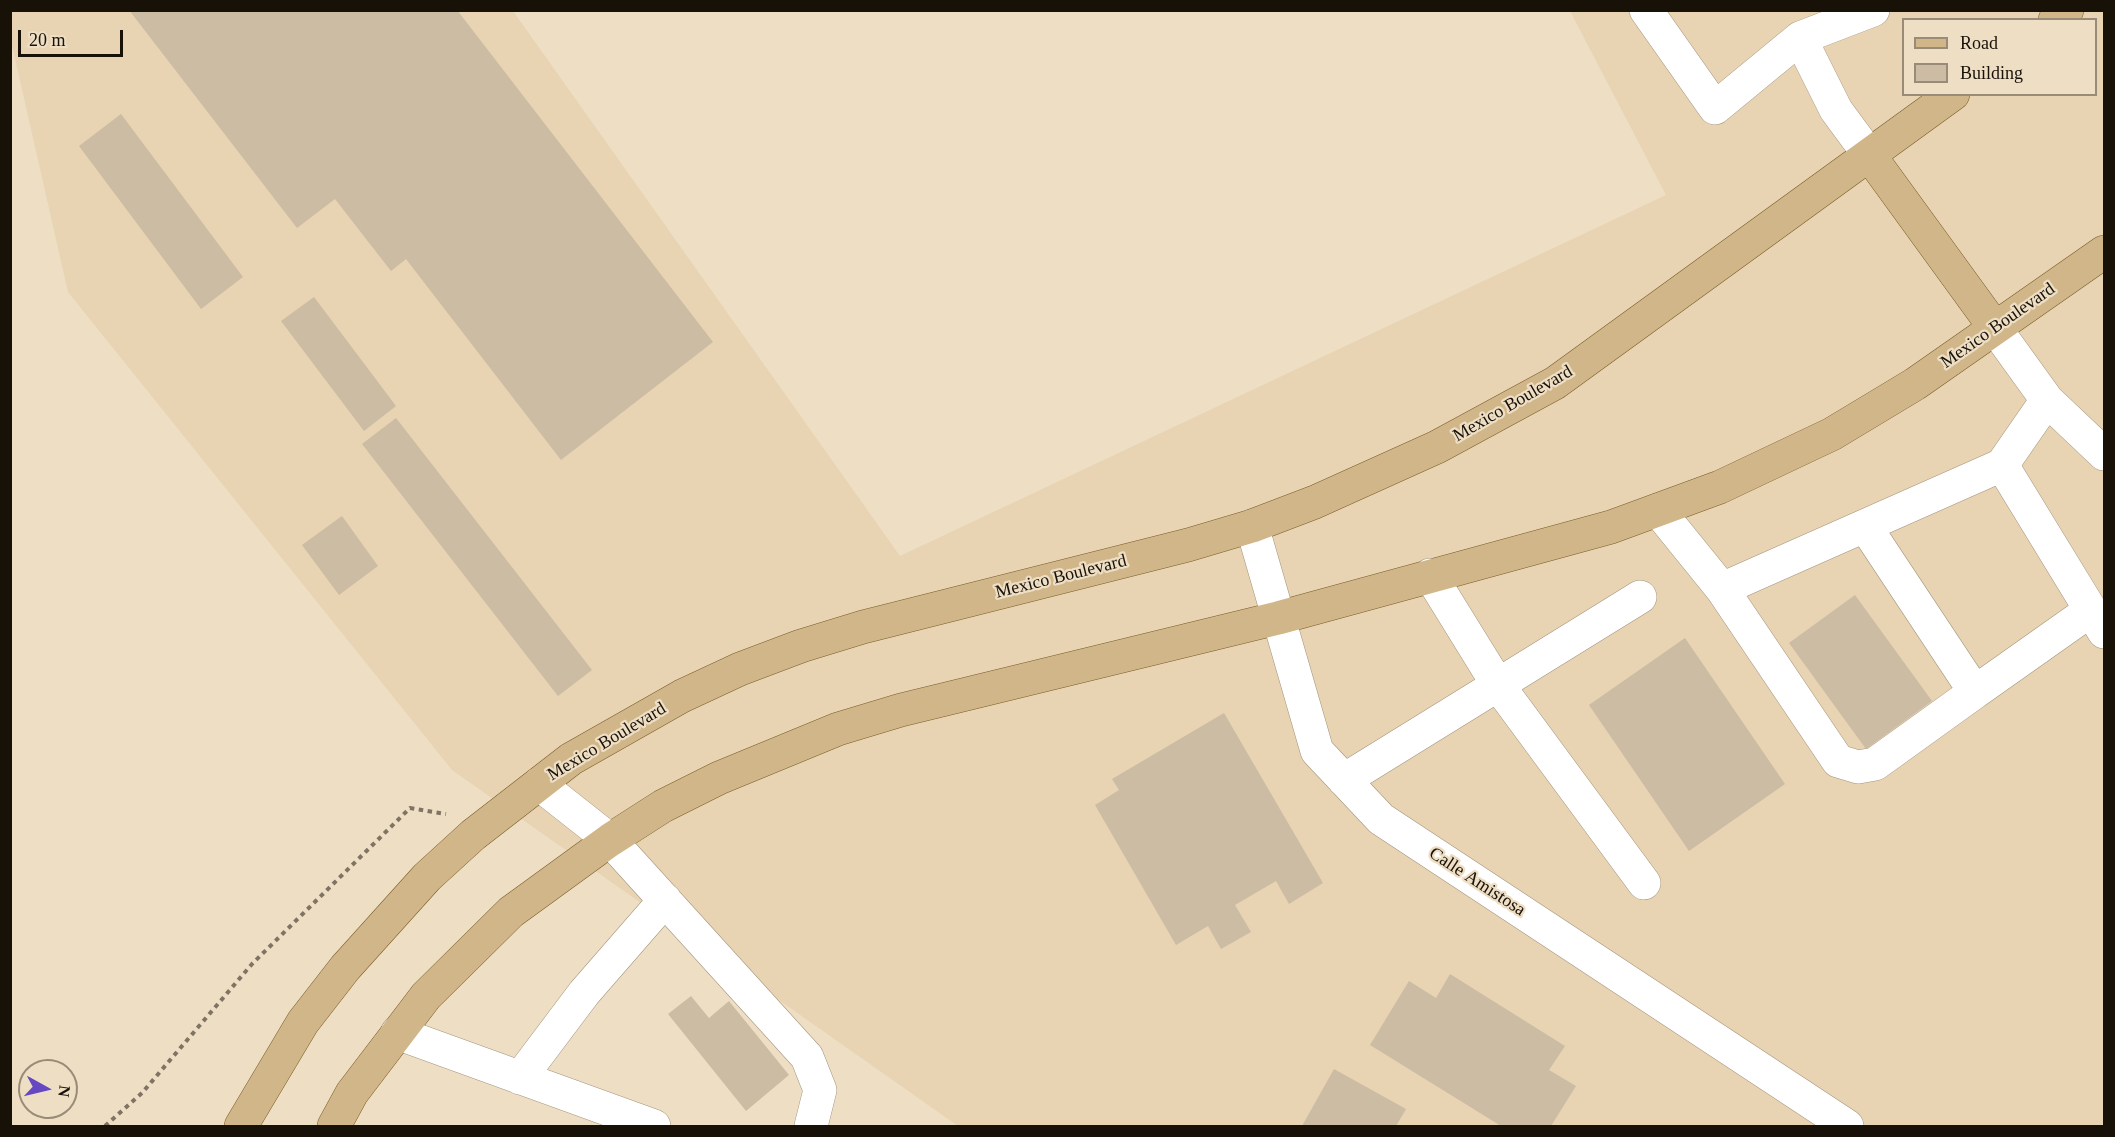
<!DOCTYPE html>
<style>
body{margin:0}
#map{position:relative;width:2115px;height:1137px;overflow:hidden;background:#eedec4;font-family:"Times New Roman",serif}
canvas{display:block}
.frame{position:absolute;inset:0;border:12px solid #171108;pointer-events:none}
.legend{position:absolute;left:1902px;top:18px;width:195px;height:78px;box-sizing:border-box;background:#eedec4;border:2px solid #988c79;margin:0;padding:8px 10px;list-style:none;font-size:18px;color:#171108}
.legend li{display:flex;align-items:center;gap:12px;height:30px}
.legend b{width:30px;border:2px solid #988c79}
.north{position:absolute;left:18px;top:1059px;width:60px;height:60px;box-sizing:border-box;background:#eedec4;border:2px solid #988c79;border-radius:50%;rotate:98deg;font-size:16px;font-weight:700;line-height:24px;text-align:center;color:#171108}
.north::after{content:'';display:block;margin:auto;width:21px;height:27px;background:#6649c2;clip-path:polygon(50% 0,100% 100%,50% 72%,0 100%)}
.scale{position:absolute;left:18px;top:30px;width:105px;height:27px;box-sizing:border-box;border:3px solid #171108;border-top:0;padding-left:8px;font-size:18px;line-height:21px;white-space:nowrap;color:#171108;-webkit-text-stroke:4px #eedec4;paint-order:stroke}
</style>
<div id="map">
<canvas width="2115" height="1137"></canvas>
<div class="frame"></div>
<ul class="legend">
<li><b style="height:8px;background:#d0b688"></b>Road</li>
<li><b style="height:16px;background:#ccbca3"></b>Building</li>
</ul>
<div class="north">N</div>
<div class="scale">20 m</div>
</div>
<script>
const ctx = document.querySelector('canvas').getContext('2d');
ctx.lineJoin = 'round';
function fill(path, color) { ctx.fillStyle = color; ctx.fill(path, 'evenodd'); }
const poly = rows => new Path2D(rows.map(r => 'M' + r).join(''));
function trace(path, color, width, dash) { ctx.strokeStyle = color; ctx.lineWidth = width; ctx.lineCap = dash ? 'butt' : 'round'; ctx.setLineDash(dash || []); ctx.stroke(path); }
function write(font, color, halo, rows, align = 'center') {
  ctx.font = font + ' "Times New Roman",serif'; ctx.lineWidth = 4.5; ctx.setLineDash([]); ctx.textBaseline = 'middle'; ctx.strokeStyle = halo; ctx.fillStyle = color; for (const [text, x, y, turn = 0] of rows) {
    ctx.save(); ctx.translate(x, y); ctx.rotate((+turn || 0) * Math.PI / 180); ctx.textAlign = isNaN(turn) ? turn : align; if (halo) ctx.strokeText(text, 0, 0); ctx.fillText(text, 0, 0); ctx.restore();
  }
}
const built = poly([
 [10,11,513,11,900,556,1666,195,1570,11,2104,11,2104,1126,958,1126,452,770,68,292,11,41],
 [1904,20,2096,20,2096,94,1904,94]
]);
const building = poly([
 [129,10,457,10,713,342,561,460,406,259,391,271,335,199,297,228],
 [121,114,243,277,201,309,79,146],
 [314,297,396,406,364,431,281,321],
 [396,418,592,670,558,696,362,444],
 [342,516,378,566,339,595,302,545],
 [1855,595,1932,701,1866,749,1789,643],
 [1685,638,1785,784,1689,851,1589,705],
 [1224,713,1323,883,1289,904,1276,881,1235,905,1251,932,1221,949,1208,926,1176,945,1095,805,1119,790,1112,779],
 [1450,974,1565,1046,1549,1070,1576,1086,1551,1126,1501,1126,1370,1045,1409,981,1436,998],
 [691,996,709,1018,729,1001,789,1075,746,1111,668,1014],
 [1334,1069,1406,1109,1396,1126,1302,1126]
]);
const path = poly([
 [105,1126,142,1093,252,964,410,808,446,814]
]);
const minor = poly([
 [1646,10,1715,108,1800,38,1873,10],
 [1800,38,1836,110,1870,156],
 [1995,328,2047,400,2002,465,2104,632],
 [2047,400,2104,454],
 [1658,510,1722,589,2002,465],
 [1252,526,1317,751,1381,819,1847,1126],
 [1865,526,1975,692,2091,610],
 [1430,575,1498,685,1644,883],
 [1722,589,1838,761,1858,767,1875,764,1975,692],
 [1344,780,1640,597],
 [539,784,610,840,807,1057,820,1090,811,1126],
 [397,1033,654,1126],
 [520,1078,584,993,665,900]
]);
const major = poly([
 [2055,20,2067,10],
 [1870,156,1995,328],
 [241,1126,303,1022,345,968,427,877,473,835,571,759,682,696,740,669,801,646,863,627,1188,545,1252,526,1315,502,1437,447,1555,383,1953,94],
 [334,1126,352,1093,426,996,511,912,610,840,663,806,719,778,838,729,901,710,1278,618,1611,527,1720,487,1832,434,1915,384,2104,252]
]);
const streetNames = [
 ["Mexico Boulevard",1998,326,-35],
 ["Mexico Boulevard",1513,404,-30],
 ["Mexico Boulevard",1061,577,-14],
 ["Mexico Boulevard",607,742,-31],
 ["Calle Amistosa",1477,882,33]
];
fill(built, '#e8d3b3');
fill(building, '#ccbca3');
trace(minor, '#a4957c', 34);
trace(major, '#7b5d28', 34);
trace(path, '#7f7463', 4, [4.5, 4.5]);
trace(minor, '#fff', 33);
trace(major, '#d0b688', 33);
write('18px', '#171108', '#eedec4', streetNames);
</script>
